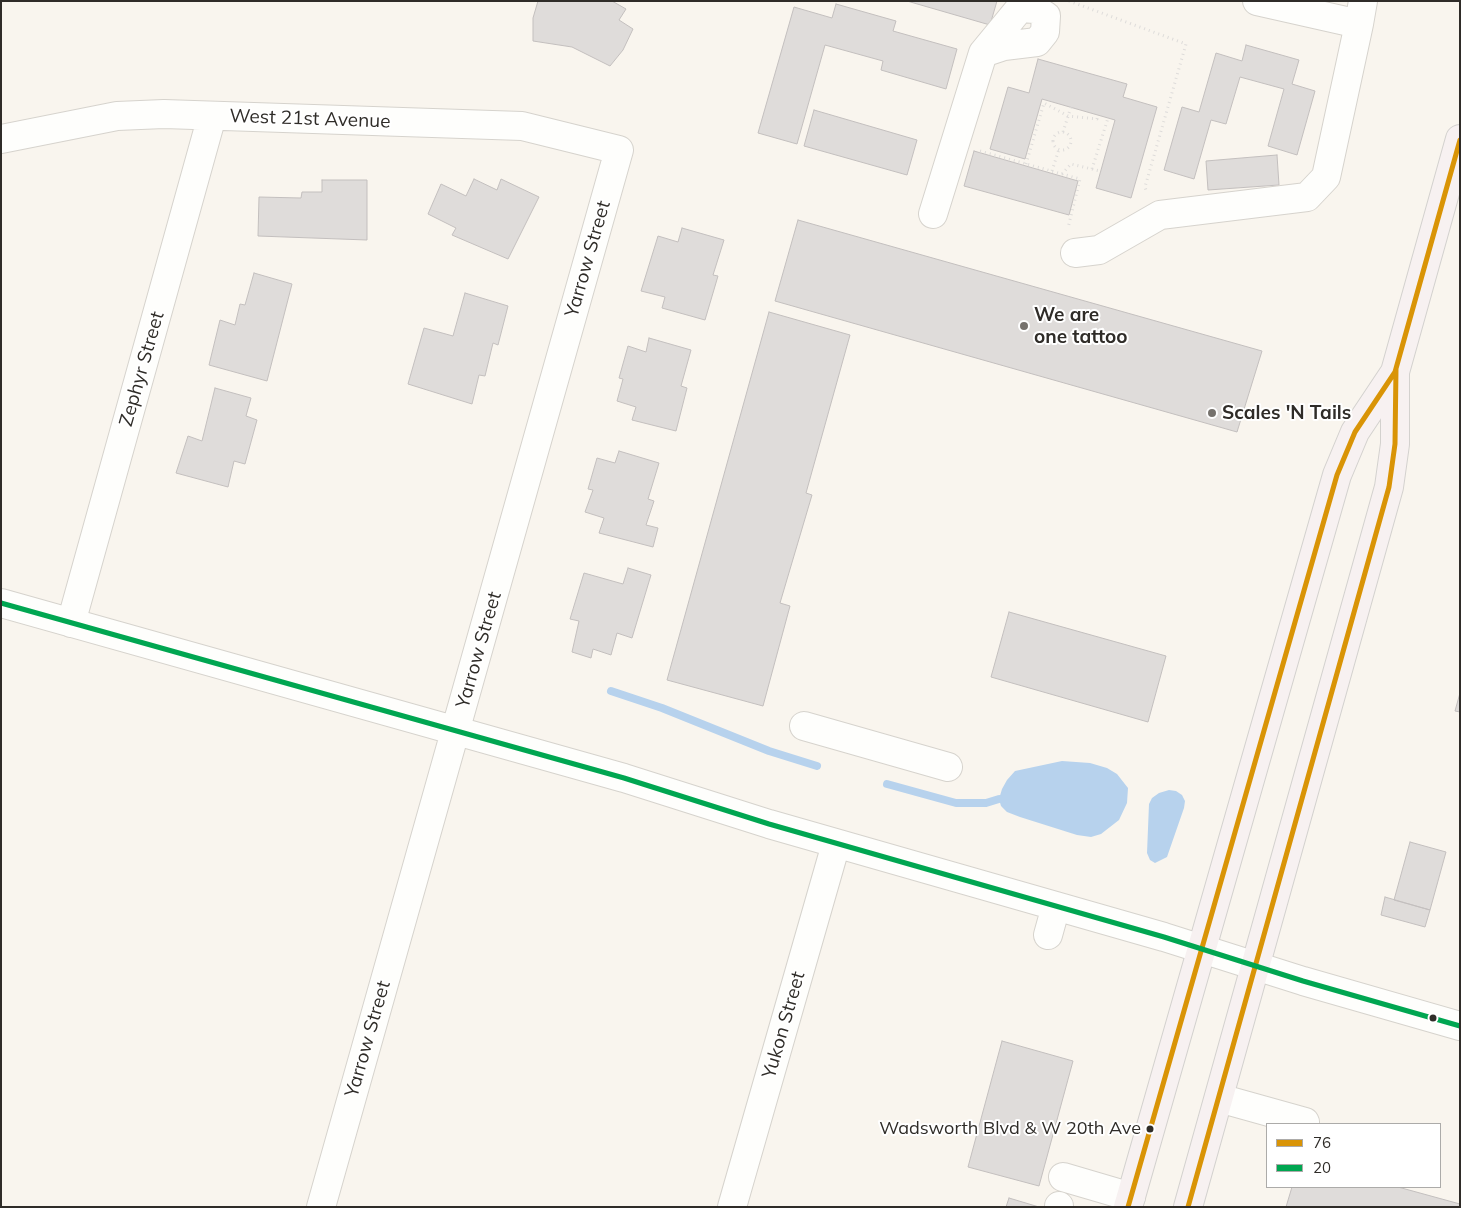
<!DOCTYPE html>
<style>
body{margin:0}
#map{position:relative;width:1461px;height:1208px;overflow:hidden;background:#f9f5ee;font-family:Mulish,sans-serif}
canvas{display:block}
.frame{position:absolute;inset:0;border:2px solid #2f2c28;pointer-events:none}
.legend{position:absolute;left:1266px;top:1123px;width:175px;height:65px;box-sizing:border-box;background:#fff;border:1px solid #acaba9;margin:0;padding:6px 9px;list-style:none;font-size:15px;color:#2f2c28}
.legend li{display:flex;align-items:center;gap:10px;height:25px}
.legend b{width:25px;border:1px solid #acaba9}
</style>
<div id="map">
<canvas width="1461" height="1208"></canvas>
<div class="frame"></div>
<ul class="legend">
<li><b style="height:6px;background:#d99406"></b>76</li>
<li><b style="height:6px;background:#00a651"></b>20</li>
</ul>
</div>
<script>
const ctx = document.querySelector('canvas').getContext('2d');
ctx.lineJoin = 'round';
function fill(path, color) { ctx.fillStyle = color; ctx.fill(path, 'evenodd'); }
const poly = rows => new Path2D(rows.map(r => 'M' + r).join(''));
function trace(path, color, width, dash) { ctx.strokeStyle = color; ctx.lineWidth = width; ctx.lineCap = dash ? 'butt' : 'round'; ctx.setLineDash(dash || []); ctx.stroke(path); }
function write(font, color, halo, rows, align = 'center') {
  ctx.font = font + ' Mulish,sans-serif'; ctx.lineWidth = 4; ctx.setLineDash([]); ctx.textBaseline = 'middle'; ctx.strokeStyle = halo; ctx.fillStyle = color; for (const [text, x, y, turn = 0] of rows) {
    ctx.save(); ctx.translate(x, y); ctx.rotate((+turn || 0) * Math.PI / 180); ctx.textAlign = isNaN(turn) ? turn : align; if (halo) ctx.strokeText(text, 0, 0); ctx.fillText(text, 0, 0); ctx.restore();
  }
}
const water = poly([
 [1062,761,1090,763,1107,768,1117,774,1128,788,1127,803,1119,820,1101,834,1091,837,1077,835,1020,817,1007,812,1001,806,999,799,1002,789,1007,780,1015,771],
 [1169,790,1176,791,1182,795,1185,801,1184,808,1167,857,1155,863,1150,860,1147,853,1149,804,1152,798,1159,793]
]);
const stream = poly([
 [611,691,662,708,769,751,817,766],
 [887,784,956,803,986,803,999,799]
]);
const building = poly([
 [538,1,612,1,626,9,619,20,633,29,623,50,610,66,572,47,533,41,533,18,538,1],
 [907,1,997,1,990,25,907,1],
 [836,4,896,21,893,31,957,49,946,89,881,70,883,61,825,45,797,144,758,133,794,7,832,18,836,4],
 [1246,45,1299,60,1292,84,1315,91,1297,155,1268,146,1284,89,1240,77,1226,124,1211,120,1194,179,1164,170,1182,107,1199,112,1216,53,1242,61,1246,45],
 [1038,59,1127,84,1123,97,1157,107,1131,198,1096,188,1115,120,1042,99,1025,159,990,149,1008,87,1029,93,1038,59],
 [814,110,917,140,907,175,804,146,814,110],
 [974,151,1078,181,1069,215,964,186,974,151],
 [1277,155,1279,185,1208,190,1206,161,1277,155],
 [474,179,497,190,501,179,539,197,508,259,452,235,456,228,428,214,441,184,466,196,474,179],
 [322,180,367,180,367,240,258,236,259,197,301,198,302,192,322,192,322,180],
 [798,220,1262,351,1237,432,775,301,798,220],
 [682,228,724,240,713,275,718,276,705,320,662,308,665,297,641,291,658,236,678,242,682,228],
 [254,273,292,284,267,381,209,365,220,320,235,325,240,304,245,305,254,273],
 [465,293,508,306,498,345,493,343,485,376,479,375,472,404,408,384,424,328,453,336,465,293],
 [769,312,850,335,806,493,812,495,780,603,790,606,763,706,667,680,769,312],
 [649,338,691,350,681,386,687,388,676,431,632,420,636,407,617,401,623,379,619,378,628,346,646,352,649,338],
 [215,388,251,398,246,416,257,420,245,464,234,461,228,487,176,473,188,436,202,441,215,388],
 [619,451,659,463,648,499,654,501,646,525,658,528,653,547,599,533,604,518,585,512,593,490,588,489,597,458,615,463,619,451],
 [628,568,651,575,632,638,617,633,611,655,593,649,591,658,572,652,579,621,570,619,584,573,623,584,628,568],
 [1009,612,1166,656,1148,722,991,677,1009,612],
 [1460,693,1460,712,1455,711,1460,693],
 [1410,842,1446,852,1430,910,1394,900,1410,842],
 [1385,897,1430,910,1425,927,1381,915,1385,897],
 [1002,1041,1073,1061,1039,1186,968,1167,1002,1041],
 [1292,1187,1398,1187,1460,1204,1460,1207,1286,1207,1292,1187],
 [1009,1198,1039,1207,1006,1207,1009,1198]
]);
const path = poly([
 [1069,1,1186,44,1145,187,1147,193],
 [1063,132,1071,107],
 '1053 141a9 9 0 1 1 18 0a9 9 0 1 1-18 0Z',
 [980,151,1080,179,1068,228],
 [1026,164,1044,103,1068,116,1097,119,1098,115],
 [1092,169,1108,118],
 [1052,171,1059,149],
 [1062,174,1071,164,1100,171]
]);
const minor = poly([
 [1257,1,1359,24,1363,1],
 [1,139,117,116,164,114,522,126,619,150,321,1207],
 [933,214,983,53,1020,8,1035,9,1046,16,1045,32,1037,42,1004,46,983,53],
 [1075,253,1099,250,1160,215,1307,197,1326,177,1359,24],
 [1,603,624,778,769,824,1164,937,1303,981,1460,1026],
 [71,623,212,116],
 [804,726,948,767],
 [1048,935,1056,906],
 [1219,1098,1305,1122],
 [1063,1177,1131,1197],
 [1059,1206,1059,1207],
 [732,1207,836,844]
]);
const major = poly([
 [1128,1207,1337,475,1355,432,1395,372],
 [1188,1207,1389,487,1395,444,1395,372,1460,139]
]);
const bus1 = poly([
 [1128,1207,1337,475,1355,432,1395,372,1460,140],
 [1188,1207,1389,487,1395,444,1396,368]
]);
const bus2 = poly([
 [1,603,624,778,769,824,1164,937,1303,981,1460,1026]
]);
const markers = [
 [1024,326,5,"#76726d"],
 [1212,413,5,"#76726d"],
 [1433,1018,4.5,"#2f2c28"],
 [1150,1129,4.5,"#2f2c28"]
];
const busNames = [
 ["Wadsworth Blvd & W 20th Ave",1141,1129]
];
const streetNames = [
 ["West 21st Avenue",310,119,2],
 ["Yarrow Street",588,259,-74],
 ["Zephyr Street",142,369,-74],
 ["Yarrow Street",479,650,-74],
 ["Yukon Street",784,1025,-74],
 ["Yarrow Street",368,1039,-74]
];
const poiNames = [
 ["We are",1034,315],
 ["one tattoo",1034,337],
 ["Scales 'N Tails",1222,413]
];
fill(water, '#b7d2ed');
trace(stream, '#b7d2ed', 8);
fill(building, '#dfdcda');
trace(building, '#c3bfbe', 1);
trace(minor, '#d6d3cd', 30);
trace(major, '#d3d1ce', 30);
trace(path, '#dedcda', 3, [1, 4]);
trace(minor, '#fefefc', 28);
trace(major, '#f7f1f1', 28);
trace(bus1, '#d99406', 5);
trace(bus2, '#00a651', 5);
for (const [x, y, r, color] of markers) { const dot = new Path2D(); dot.arc(x, y, r, 0, 2 * Math.PI); ctx.fillStyle = color; ctx.fill(dot); trace(dot, '#fff', 2); }
write('18px', '#2f2c28', '#fff', busNames, 'right');
write('19px', '#2f2c28', '#fff', streetNames);
write('bold 19px', '#2f2c28', '#fff', poiNames, 'left');
</script>
